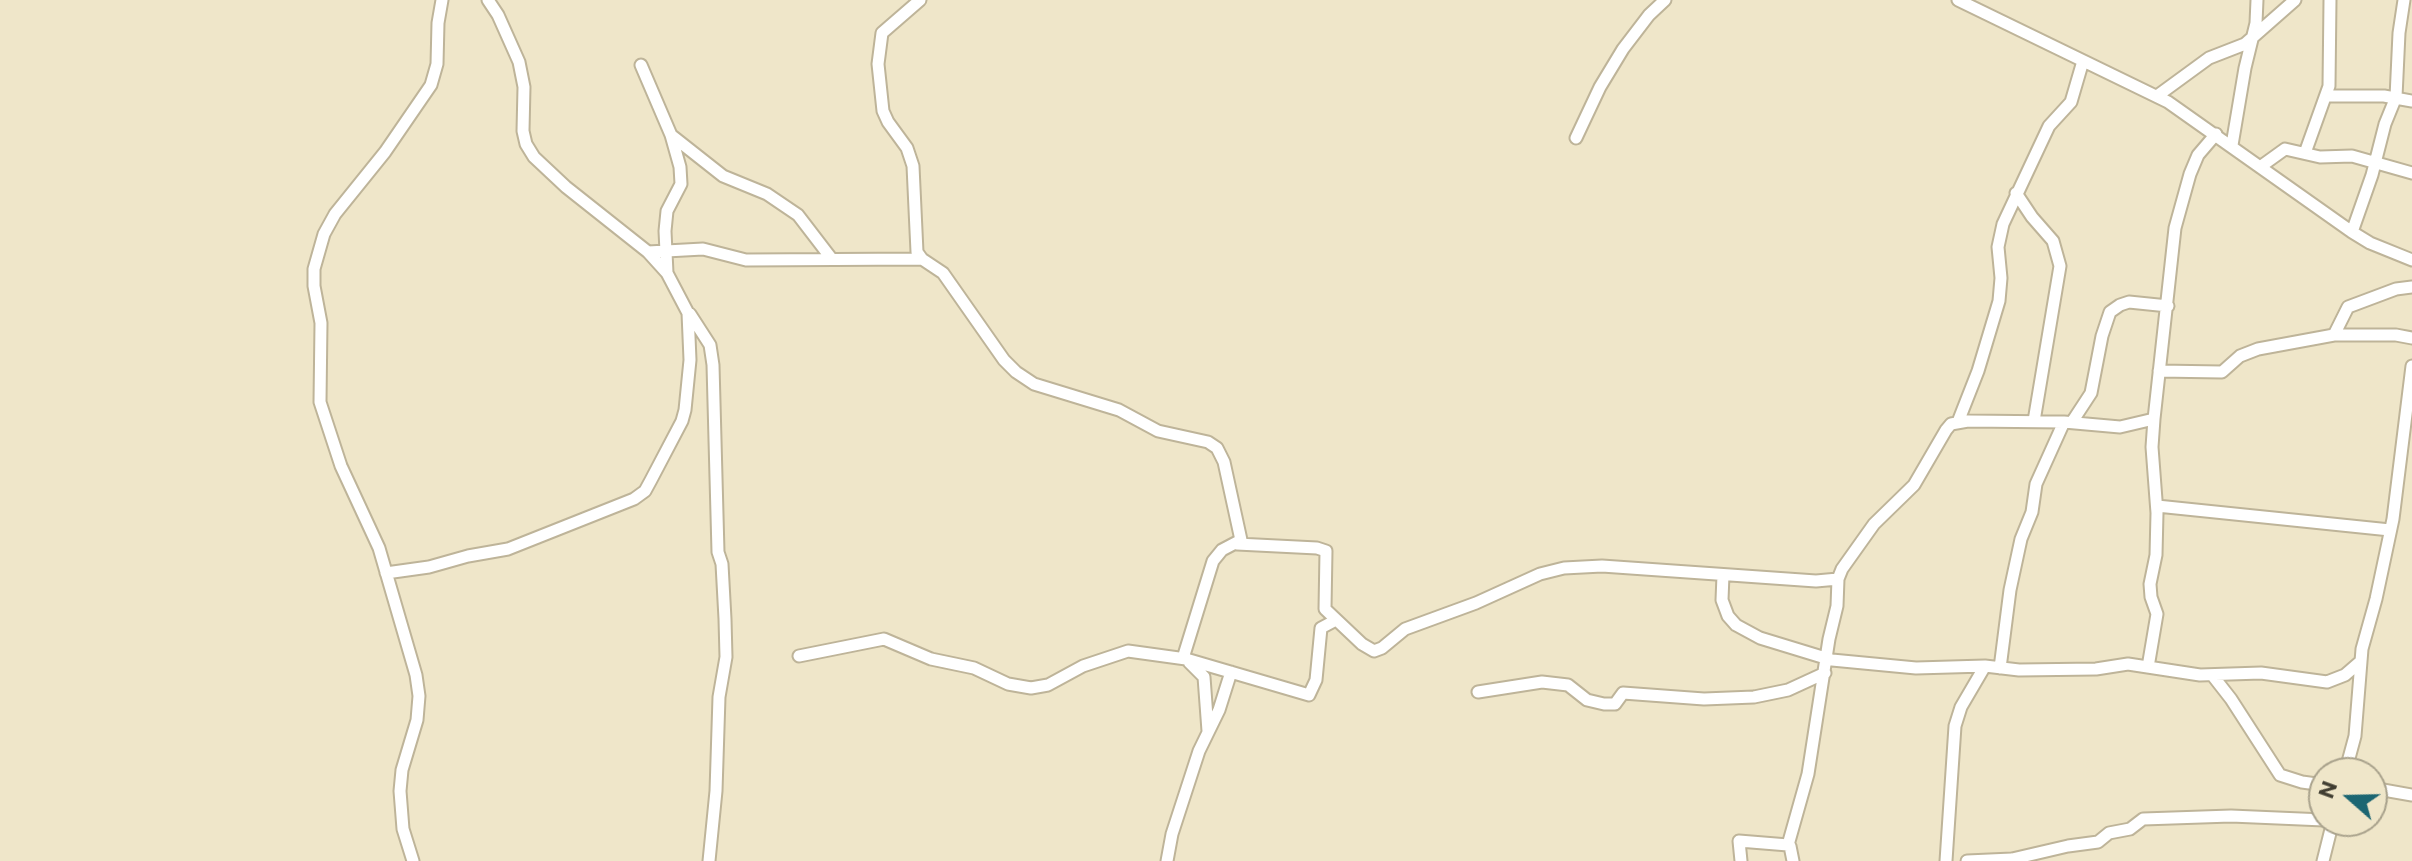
<!DOCTYPE html>
<style>
body{margin:0}
#map{position:relative;width:2412px;height:861px;overflow:hidden;background:#efe6c9;font-family:Commissioner,sans-serif}
canvas{display:block}
.north{position:absolute;left:2308px;top:757px;width:80px;height:80px;box-sizing:border-box;background:#efe6c9;border:2px solid #a9a28c;border-radius:50%;rotate:290deg;font-size:22px;font-weight:700;line-height:32px;text-align:center;color:#403d31}
.north::after{content:'';display:block;margin:auto;width:28px;height:36px;background:#1c6672;clip-path:polygon(50% 0,100% 100%,50% 72%,0 100%)}
</style>
<div id="map">
<canvas width="2412" height="861"></canvas>
<div class="north">N</div>
</div>
<script>
const ctx = document.querySelector('canvas').getContext('2d');
ctx.lineJoin = 'round';
const poly = rows => new Path2D(rows.map(r => 'M' + r).join(''));
function trace(path, color, width, dash) { ctx.strokeStyle = color; ctx.lineWidth = width; ctx.lineCap = dash ? 'butt' : 'round'; ctx.setLineDash(dash || []); ctx.stroke(path); }
const street = poly([
 [920,0,882,33,878,64,883,111,888,122,907,148,913,166,917,252,922,259,943,273,1004,360,1016,372,1034,384,1119,410,1158,431,1208,442,1217,448,1224,462,1241,540,1222,550,1213,561,1184,655,1186,659,1309,695,1316,680,1321,628,1336,620],
 [1958,0,2168,102,2352,232,2370,243,2412,260],
 [641,65,671,135,723,176,767,194,798,215,831,258],
 [2157,96,2209,58,2245,44,2295,0],
 [2326,96,2384,96,2412,101],
 [1576,138,1600,87,1623,49,1649,15,1665,0],
 [2232,145,2245,68,2256,23,2257,0],
 [2305,153,2329,86,2330,0],
 [2260,167,2285,149,2320,157,2352,156,2412,173],
 [2016,193,2032,217,2053,241,2060,266,2034,421],
 [2352,232,2372,175,2385,124,2396,97,2399,33,2404,0],
 [648,252,703,249,746,260,922,259],
 [667,273,665,231,667,211,681,184,680,167,671,135],
 [690,314,710,345,713,365,718,552,722,564,725,619,726,657,719,697,716,791,709,861],
 [2334,335,2396,335,2412,338],
 [2159,371,2222,372,2240,356,2258,349,2334,335,2348,307,2396,289,2412,287],
 [1958,422,1978,371,1999,301,2001,278,1998,247,2003,224,2049,126,2071,102,2083,61],
 [2072,422,2091,393,2102,336,2110,312,2120,305,2129,302,2168,306],
 [2157,506,2390,530],
 [1237,544,1317,548,1326,551,1325,609,1362,644,1374,651,1382,648,1405,629,1476,603,1540,574,1564,568,1602,566,1816,581,1838,579],
 [386,573,429,567,468,556,508,549,634,499,645,491,651,480,682,421,685,410,690,360,688,313,667,273,648,252,566,187,534,157,526,144,523,131,524,87,519,62,498,15,488,0],
 [1723,575,1722,600,1728,616,1736,625,1760,638,1832,660,1916,668,1985,666,2019,670,2096,669,2128,664,2200,675,2261,673,2327,682,2345,675,2360,662],
 [799,656,884,639,931,659,974,668,1008,684,1031,688,1048,685,1083,666,1128,651,1186,659],
 [1189,662,1204,677,1208,731],
 [2148,667,2157,614,2151,597,2150,584,2156,555,2157,513,2152,447,2154,419,2175,228,2190,174,2198,155,2216,134],
 [2000,668,2010,590,2021,539,2032,512,2036,484,2064,422],
 [2213,676,2231,699,2280,775,2302,782,2324,785],
 [1478,692,1542,682,1568,685,1587,700,1604,704,1615,704,1623,693,1704,699,1754,697,1788,690,1825,673],
 [2345,773,2355,736,2362,649,2376,599,2393,519,2412,366],
 [2372,788,2412,795],
 [1788,845,1808,774,1829,639,1837,606,1838,579,1842,569,1874,524,1914,485,1946,430,1951,424,1968,421,2064,422,2120,427,2154,419],
 [413,861,403,829,400,791,402,770,417,720,419,696,416,675,379,548,341,466,320,402,321,323,314,286,314,269,324,234,335,214,385,152,431,85,437,64,438,23,442,0],
 [1167,861,1172,834,1199,751,1219,710,1231,672],
 [1741,861,1739,841,1788,845,1790,846,1793,861],
 [1946,861,1955,726,1961,707,1985,666],
 [1967,861,2012,859,2068,846,2098,842,2109,833,2130,829,2143,819,2231,816,2324,820],
 [2323,861,2333,821]
]);
trace(street, '#beb499', 15);
trace(street, '#fff', 11);
</script>
